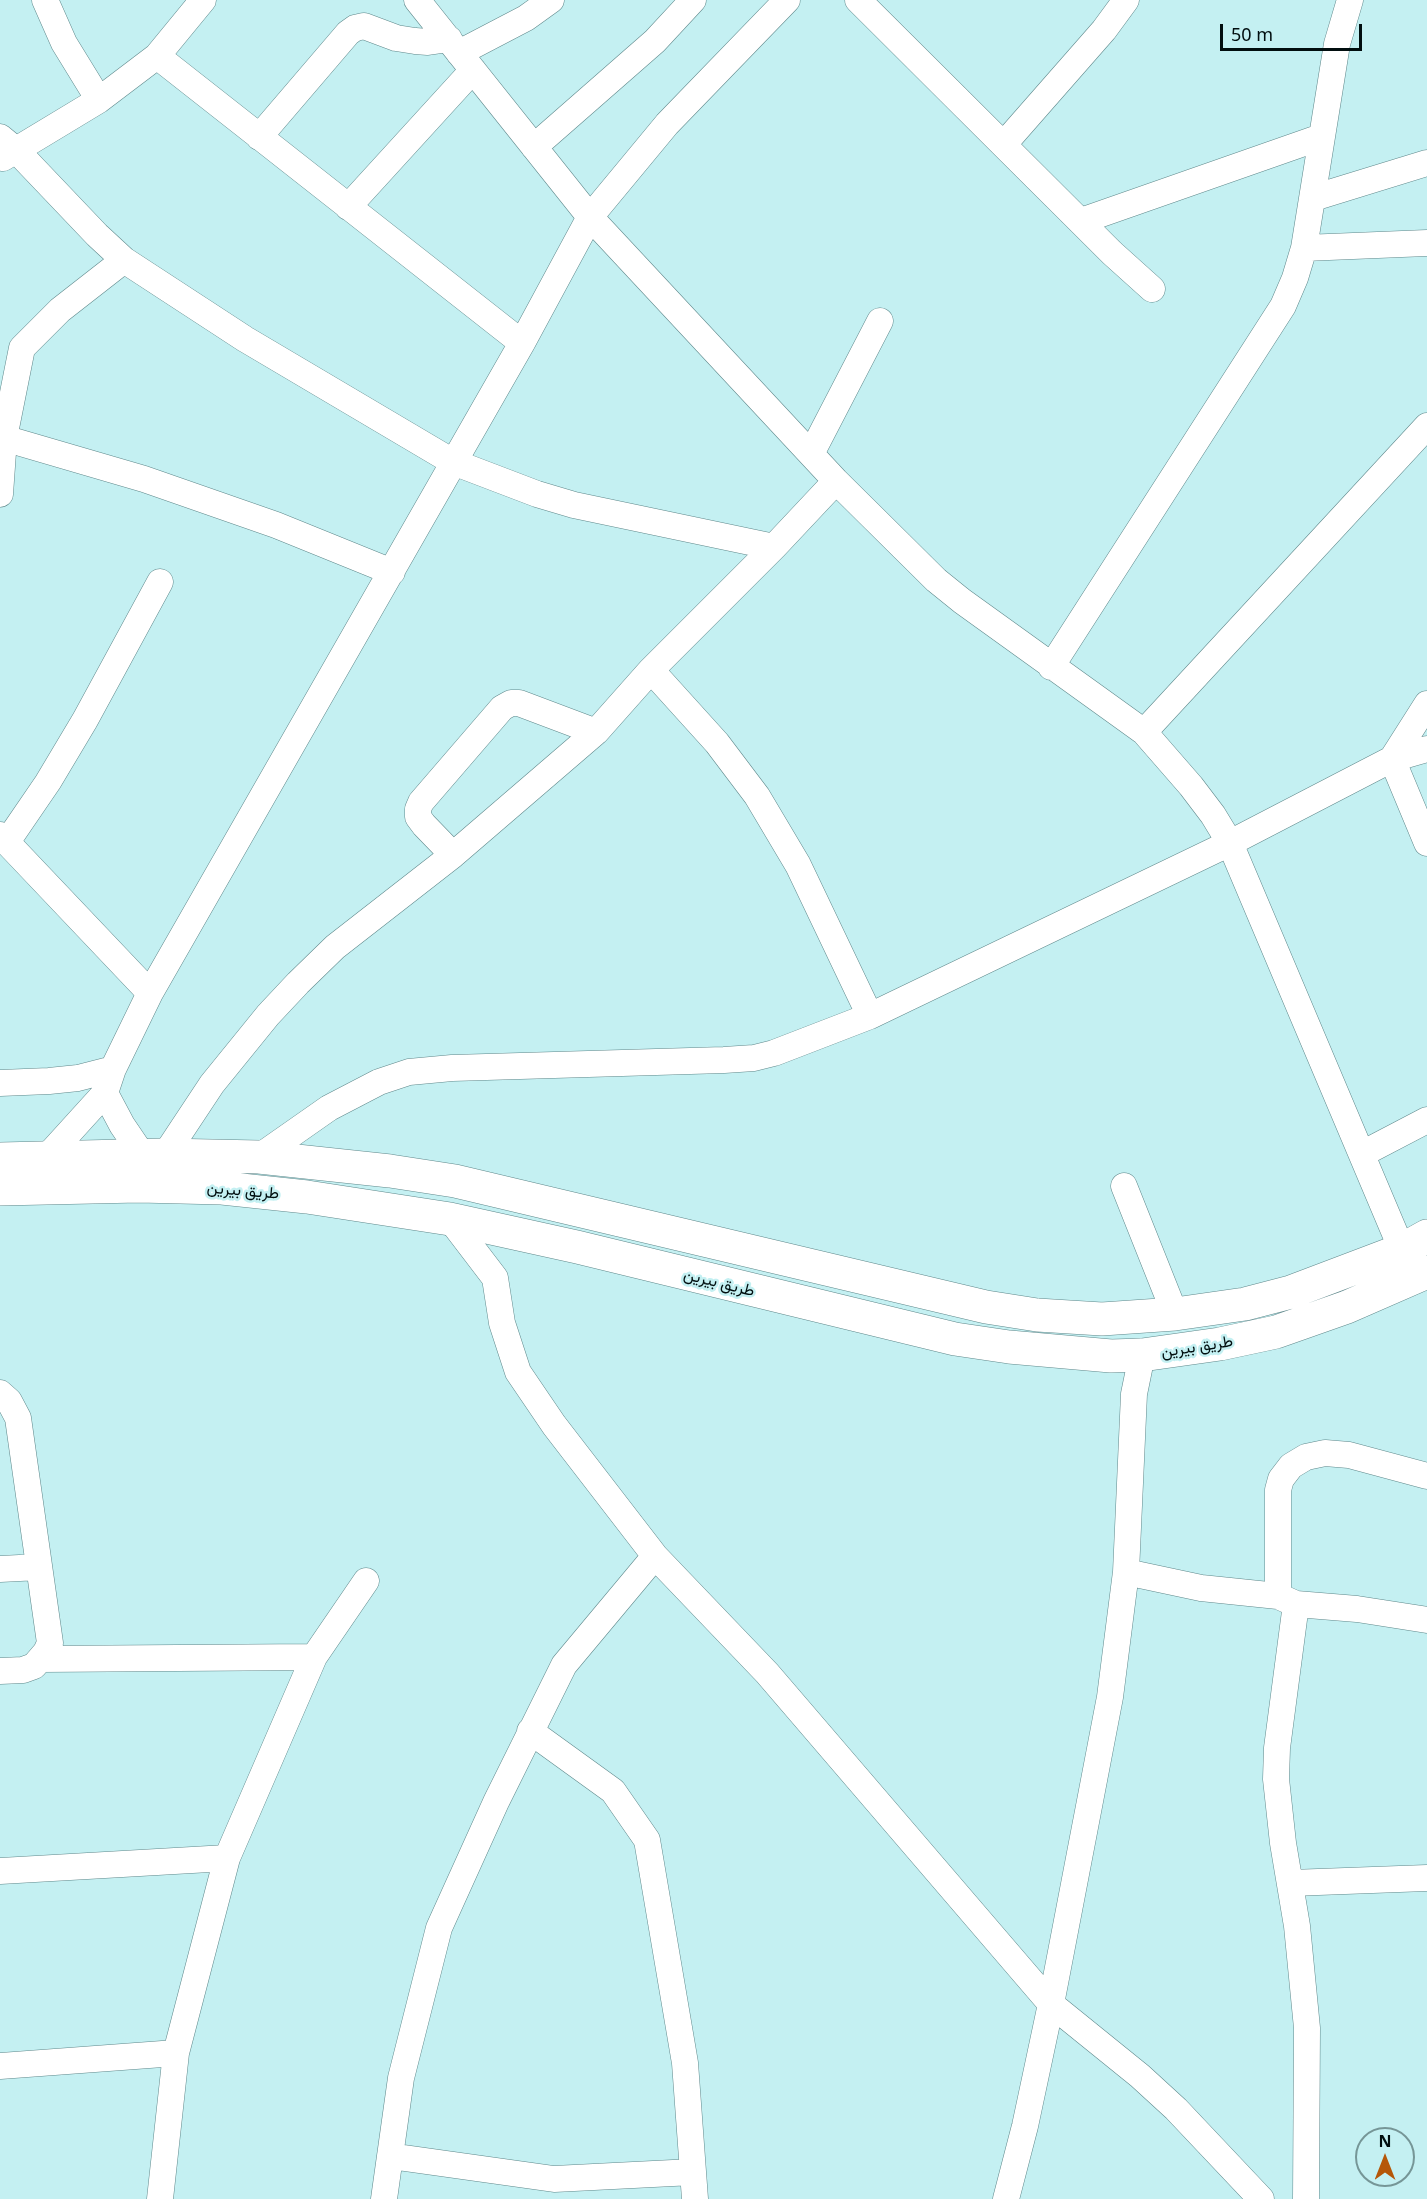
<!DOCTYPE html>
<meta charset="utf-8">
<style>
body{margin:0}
#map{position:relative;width:1427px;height:2199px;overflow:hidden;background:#c4f0f2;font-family:"Noto Sans",sans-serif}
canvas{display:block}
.north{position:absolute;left:1355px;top:2127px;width:60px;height:60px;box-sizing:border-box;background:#c4f0f2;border:2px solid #769697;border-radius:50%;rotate:0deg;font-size:16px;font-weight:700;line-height:24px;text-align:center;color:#010e0f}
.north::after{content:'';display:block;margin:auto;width:21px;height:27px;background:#b55708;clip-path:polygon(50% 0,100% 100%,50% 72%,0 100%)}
.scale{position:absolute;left:1220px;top:24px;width:142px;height:27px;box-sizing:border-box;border:3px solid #010e0f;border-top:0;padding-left:8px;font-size:18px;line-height:21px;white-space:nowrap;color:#010e0f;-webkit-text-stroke:4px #c4f0f2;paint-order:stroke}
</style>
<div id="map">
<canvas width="1427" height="2199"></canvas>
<div class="north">N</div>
<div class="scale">50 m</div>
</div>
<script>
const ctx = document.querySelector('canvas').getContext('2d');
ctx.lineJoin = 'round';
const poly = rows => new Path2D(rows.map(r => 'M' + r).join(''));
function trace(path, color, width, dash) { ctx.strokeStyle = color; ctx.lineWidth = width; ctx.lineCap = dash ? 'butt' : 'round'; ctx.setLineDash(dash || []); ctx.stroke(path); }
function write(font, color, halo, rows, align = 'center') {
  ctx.font = font + ' "Noto Sans",Vazirmatn,sans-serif'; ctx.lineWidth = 5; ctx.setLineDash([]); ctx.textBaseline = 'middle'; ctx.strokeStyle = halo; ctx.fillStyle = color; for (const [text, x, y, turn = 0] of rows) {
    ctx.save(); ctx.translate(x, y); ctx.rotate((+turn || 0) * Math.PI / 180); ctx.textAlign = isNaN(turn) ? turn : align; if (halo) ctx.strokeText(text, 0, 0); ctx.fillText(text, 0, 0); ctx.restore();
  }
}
const minor = poly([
 [45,0,64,43,99,100],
 [417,0,590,217,836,481,936,580,962,601,1144,732,1191,786,1213,815,1230,843,1402,1250],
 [858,0,1112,253,1152,289],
 [459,53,526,18,551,0],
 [157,56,522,343],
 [0,137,17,151,97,235,124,260,245,339,453,462,537,494,574,505,774,547],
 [259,137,348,33,355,28,364,26,396,38,415,41,428,42,449,39],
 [1004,144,1104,30,1126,0],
 [534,147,655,41,693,0],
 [3,158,99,100,157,56,203,0],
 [1313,198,1427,163],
 [348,207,473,70],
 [1081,221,1321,137],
 [1304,248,1427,243],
 [0,437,144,479,276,525,392,572],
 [811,454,880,321],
 [0,494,4,438,22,348,60,310,124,260],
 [1051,667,1283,306,1295,278,1304,248,1337,44,1350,0],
 [651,670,717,743,757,796,798,865,870,1016],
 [1427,704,1392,759,1427,843],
 [1144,732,1427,426],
 [0,835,150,993],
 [7,842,48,782,85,720,160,582],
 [453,855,424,825,418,817,418,809,421,802,502,708,511,703,519,703,596,732],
 [0,1083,49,1081,78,1078,113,1069],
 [105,1093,122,1125,143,1156],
 [1362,1154,1427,1120],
 [165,1155,212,1084,268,1015,298,983,335,947,453,855,596,732,651,670,774,547,836,481],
 [259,1157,329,1108,379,1082,409,1072,452,1068,724,1060,754,1058,774,1053,870,1016,1230,843,1392,759,1427,749],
 [46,1158,105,1093,113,1069,150,993,522,343,590,217,667,124,787,0],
 [1124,1186,1175,1314],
 [450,1219,495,1278,502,1323,518,1372,554,1425,655,1556,767,1673,1051,2004,1140,2076,1176,2109,1261,2199],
 [0,1393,9,1401,18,1418,50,1643,46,1652,34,1666,23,1670,0,1671],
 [0,1569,39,1567],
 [1126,1572,1201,1588,1278,1596,1296,1604,1277,1748,1276,1779,1283,1843,1297,1926,1307,2028,1306,2199],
 [1278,1596,1278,1490,1281,1479,1291,1466,1306,1457,1325,1453,1349,1455,1427,1476],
 [1296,1604,1357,1609,1427,1620],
 [41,1659,314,1657],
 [530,1731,613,1791,647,1840,685,2063,695,2199],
 [0,1871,227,1858],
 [1291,1883,1427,1878],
 [0,2066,176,2053],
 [390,2156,554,2179,693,2172],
 [160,2199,176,2053,227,1858,314,1657,366,1581],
 [384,2199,401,2078,439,1928,496,1802,564,1665,655,1556],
 [1006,2199,1025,2126,1051,2004,1110,1697,1126,1572,1134,1394,1142,1355]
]);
const major = poly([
 [0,1159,165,1155,259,1157,390,1171,455,1181,986,1307,1037,1315,1102,1319,1175,1314,1245,1304,1291,1292,1402,1250,1427,1236],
 [0,1189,139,1186,222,1188,307,1197,450,1219,577,1247,955,1339,1009,1347,1111,1356,1142,1355,1220,1344,1276,1332,1347,1307,1427,1272]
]);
const streetNames = [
 ["طريق بيرين",243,1191,5],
 ["طريق بيرين",719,1283,14],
 ["طريق بيرين",1197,1347,-9]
];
trace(minor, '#5f888b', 27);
trace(major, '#5f888b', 34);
trace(minor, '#fff', 26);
trace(major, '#fff', 33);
write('16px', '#010e0f', '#c4f0f2', streetNames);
</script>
